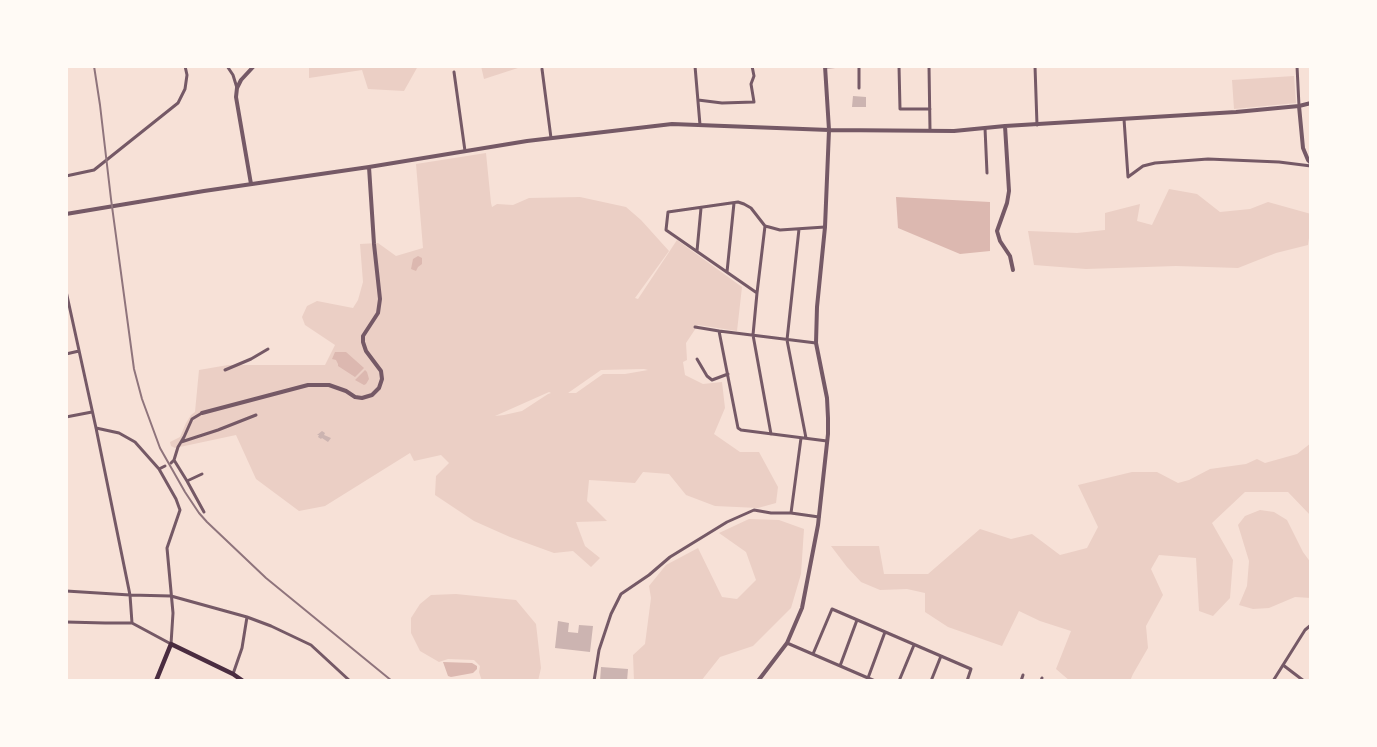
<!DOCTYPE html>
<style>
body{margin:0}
#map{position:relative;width:1377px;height:747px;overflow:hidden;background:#f7e1d7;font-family:Merriweather,serif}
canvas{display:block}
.frame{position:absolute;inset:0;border:68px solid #fffaf5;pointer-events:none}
</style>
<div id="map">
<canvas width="1377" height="747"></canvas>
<div class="frame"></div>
</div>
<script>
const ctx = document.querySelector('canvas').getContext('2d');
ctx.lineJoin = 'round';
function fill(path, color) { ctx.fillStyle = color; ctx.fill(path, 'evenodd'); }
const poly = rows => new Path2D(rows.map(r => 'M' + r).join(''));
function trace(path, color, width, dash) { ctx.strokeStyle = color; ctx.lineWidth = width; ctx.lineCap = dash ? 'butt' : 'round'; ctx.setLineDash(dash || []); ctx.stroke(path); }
const green = poly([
 [309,66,418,66,404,91,368,89,362,70,309,78],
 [481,66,524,66,484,79],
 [1294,76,1296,103,1234,109,1232,80],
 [486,153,491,203,492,207,497,204,513,205,529,198,580,197,626,207,641,220,669,251,635,298,638,299,677,240,742,287,737,331,698,325,686,343,687,360,683,362,685,375,703,384,722,382,725,408,714,434,740,452,759,452,778,487,776,503,758,508,715,506,686,495,669,474,643,472,635,483,589,480,587,501,607,521,576,522,585,546,600,558,591,567,573,551,554,553,510,537,474,521,435,495,436,476,449,463,441,455,414,461,410,453,325,506,299,511,256,479,236,435,175,448,171,446,170,442,180,437,186,423,191,415,195,412,199,370,228,365,325,365,335,345,305,325,302,317,307,306,317,301,353,308,358,300,363,282,360,244,378,243,396,256,423,248,416,164],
 [644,369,648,370,625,374,603,374,576,393,568,393,601,370],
 [549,392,551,393,548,394,522,411,504,415,495,416],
 [1169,189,1197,194,1220,212,1250,209,1268,202,1311,214,1311,224,1308,245,1276,253,1238,268,1176,266,1086,269,1034,265,1028,231,1077,233,1105,230,1105,213,1140,204,1137,221,1152,225],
 [1311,443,1311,516,1288,492,1245,492,1212,523,1233,560,1230,598,1213,616,1199,611,1196,558,1159,555,1151,569,1163,595,1146,626,1148,648,1133,674,1130,681,1070,681,1056,669,1071,631,1040,621,1019,611,1002,646,948,627,925,612,925,593,907,589,880,590,861,582,847,567,831,546,879,546,884,574,928,574,980,529,1011,539,1032,534,1060,555,1087,548,1098,527,1078,485,1132,472,1157,472,1178,483,1189,480,1210,469,1246,464,1257,459,1265,463,1297,454],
 [1260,510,1274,512,1287,520,1303,552,1311,563,1311,598,1295,597,1269,608,1253,609,1239,605,1247,586,1249,561,1238,525,1245,516],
 [749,519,779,520,804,529,801,574,791,608,753,646,720,657,701,681,634,681,633,655,645,644,651,598,649,586,666,565,698,548,722,597,737,599,756,580,746,552,719,533],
 [456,594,516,600,536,624,541,668,538,681,482,681,479,672,480,666,474,660,448,659,439,662,420,651,411,633,411,618,420,604,431,595]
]);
const water = poly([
 [896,197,990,202,990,251,960,254,898,228],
 [418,256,422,258,422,264,418,267,416,271,411,269,413,259],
 [335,352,346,352,364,368,355,377,338,366,338,364,336,360,332,359],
 [365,370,367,372,369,379,366,384,364,385,355,380],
 [443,662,472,663,477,666,477,669,473,673,451,677,448,676]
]);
const building = poly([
 [853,96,866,97,866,107,852,107],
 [322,431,325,433,324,435,331,438,328,442,322,438,321,439,318,437,319,435,317,435],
 [558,621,569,623,568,632,578,633,579,625,593,626,590,652,555,648],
 [601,667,628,669,627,681,600,681]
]);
const minor = poly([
 [227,66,233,75,237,88],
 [695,66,700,125],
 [859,66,859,88],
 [899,66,900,109,930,109],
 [929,66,930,130],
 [1035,66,1037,125],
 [1297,66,1299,106],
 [825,67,845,66],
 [542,69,551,138],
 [454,72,465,151],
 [698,100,722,103,754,102,751,84,754,76,752,66],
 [1124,119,1128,177,1143,166,1155,163,1208,159,1279,162,1311,166],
 [985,128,987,173],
 [66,176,94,170,178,103,185,89,187,75,185,66],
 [799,229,787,340,806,438],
 [697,251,701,208],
 [727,272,734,203],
 [66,291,96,428,130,595,132,623],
 [757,293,765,226],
 [695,327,719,331],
 [816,343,719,331,738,428,741,430,827,441],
 [66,354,79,351],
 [697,359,707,376,712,380,728,374],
 [225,370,251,359,268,349],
 [66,417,92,412],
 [771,434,753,335,757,293,666,230,668,212,738,202,744,204,751,208,765,226,769,227,780,230,825,227],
 [181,442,218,430,256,415],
 [174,460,187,481,204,512],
 [171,463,174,460,178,447,184,437,192,419,202,413],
 [159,469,165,466],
 [187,481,202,474],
 [791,513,801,438],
 [66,591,130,595,171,596,247,617,271,626,311,645,350,681],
 [66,622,105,623,132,623,171,644,173,613,167,548,180,510,176,499,159,469,135,442,119,433,96,428],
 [787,643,875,681],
 [813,654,832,609,971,669,967,681],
 [1283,665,1304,681],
 [840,666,857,620],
 [233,674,242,648,247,617],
 [868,678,885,632],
 [594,681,599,650,611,614,621,594,649,575,670,557,727,522,754,510,771,513,791,513,819,517],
 [899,681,914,645],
 [931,681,941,656],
 [1021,681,1023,675],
 [1041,681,1042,678],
 [1273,681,1305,630,1311,625]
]);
const tertiary = poly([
 [1299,106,1303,148,1308,160,1311,163],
 [1005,126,1009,191,1007,203,997,231,1000,241,1010,256,1013,270],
 [251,184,236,97,237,88,241,80,254,66],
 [66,214,204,191,369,167,527,141,672,124,829,130,954,131,1005,126,1236,112,1299,106,1311,103],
 [202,413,308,385,329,385,346,391,355,397,362,398,372,395,379,388,382,379,381,371,366,351,363,342,363,336,378,313,380,299,374,244,369,167],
 [758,681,787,643,802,608,818,525,828,434,828,418,827,398,816,343,817,307,825,227,829,130,825,66]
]);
const secondary = poly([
 [156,681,171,644,233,674,243,681]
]);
const rail = poly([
 [94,66,100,105,111,199,134,369,142,399,160,448,185,492,199,513,207,522,266,578,392,681]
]);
fill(green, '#ebcfc5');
fill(water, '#dcb8b0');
fill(building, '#ccb4b1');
trace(minor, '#755966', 3);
trace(tertiary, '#755966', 4);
trace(secondary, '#4a2c40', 4.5);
trace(rail, '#8f747c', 2);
</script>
